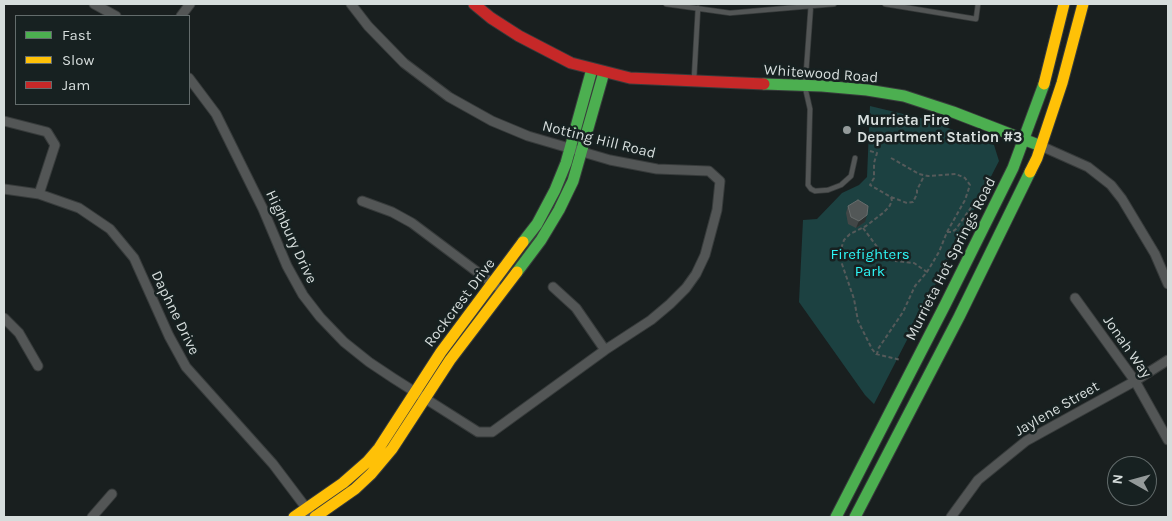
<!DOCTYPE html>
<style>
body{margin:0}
#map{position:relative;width:1172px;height:521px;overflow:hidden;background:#191f1f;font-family:Karla,sans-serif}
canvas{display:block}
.frame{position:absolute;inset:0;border:5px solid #d6dddc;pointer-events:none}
.legend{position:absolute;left:15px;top:15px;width:175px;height:90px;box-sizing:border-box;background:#172121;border:1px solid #636c6c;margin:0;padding:6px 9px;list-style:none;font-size:15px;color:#d6dddc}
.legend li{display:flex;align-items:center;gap:10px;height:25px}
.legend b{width:25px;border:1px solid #636c6c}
.north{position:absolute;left:1107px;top:456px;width:50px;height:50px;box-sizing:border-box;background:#172121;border:1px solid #636c6c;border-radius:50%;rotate:277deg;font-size:14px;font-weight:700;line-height:20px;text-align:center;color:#d6dddc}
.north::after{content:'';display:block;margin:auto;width:18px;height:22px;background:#949a9a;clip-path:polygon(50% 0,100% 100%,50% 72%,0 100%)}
</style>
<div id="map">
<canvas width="1172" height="521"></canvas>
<div class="frame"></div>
<ul class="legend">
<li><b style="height:6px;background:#4caf50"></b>Fast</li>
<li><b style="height:6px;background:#ffc107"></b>Slow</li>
<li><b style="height:6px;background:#c62828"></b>Jam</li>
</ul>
<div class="north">N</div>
</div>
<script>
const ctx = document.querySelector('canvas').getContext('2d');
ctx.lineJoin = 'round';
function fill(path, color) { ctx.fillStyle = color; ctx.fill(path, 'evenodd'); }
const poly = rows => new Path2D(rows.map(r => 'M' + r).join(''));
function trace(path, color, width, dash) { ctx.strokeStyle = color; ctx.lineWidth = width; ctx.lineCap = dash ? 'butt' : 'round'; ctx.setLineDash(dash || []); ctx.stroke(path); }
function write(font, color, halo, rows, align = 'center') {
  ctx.font = font + ' Karla,sans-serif'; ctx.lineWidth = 5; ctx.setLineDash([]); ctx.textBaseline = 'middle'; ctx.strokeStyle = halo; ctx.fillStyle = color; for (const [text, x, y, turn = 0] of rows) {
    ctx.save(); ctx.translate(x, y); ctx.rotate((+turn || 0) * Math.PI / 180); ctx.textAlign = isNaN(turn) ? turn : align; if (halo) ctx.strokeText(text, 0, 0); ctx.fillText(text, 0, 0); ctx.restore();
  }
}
const green = poly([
 [870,106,924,119,994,145,999,161,874,404,865,395,799,302,803,220,817,219,842,193,859,185,867,177]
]);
const path = poly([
 [870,151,877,153,874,163,874,178,870,185,891,197,892,201,889,207,883,213,866,226,850,234,844,240,841,249,842,264,854,299,858,321,872,349,876,354,901,360],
 [891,158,919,174,928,176,956,174,965,178,970,185,965,200,947,232,939,252,927,272],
 [891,197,907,203,913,202,917,194,917,190,924,176],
 [863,228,881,252],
 [947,232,952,232,956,229,977,199,984,199],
 [877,355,878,349,903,312,915,286,927,272,914,263,895,261]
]);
const lane = poly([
 [666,4,730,13,834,4],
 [811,4,805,87,810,109,808,185,811,189,815,191,828,190,841,185,851,176,855,158],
 [885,4,976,19,978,4],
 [694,79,698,8]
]);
const street = poly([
 [94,4,116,16],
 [181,16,190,4],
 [189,78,216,114,263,209,287,266,303,295,320,317,344,342,369,362,393,378,478,432,492,432,605,350,651,320,670,304,686,288,696,274,705,255,717,210,720,181,709,171,657,169,610,160,528,136,492,121,449,97,404,63,368,26,351,4],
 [4,121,47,132,55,145,39,194],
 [1041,146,1088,167,1111,185,1122,199,1155,254,1168,284],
 [4,189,39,194,79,208,110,229,134,258,169,336,186,367,273,464,310,513],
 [362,201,392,212,412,223,496,286],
 [553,287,576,308,605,350],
 [1075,298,1135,381,1168,440],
 [4,318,19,333,38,366],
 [92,517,112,494],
 [951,517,978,480,1026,441,1135,381,1168,360]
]);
const fast = poly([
 [764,84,822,86,867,90,904,96,953,112,1041,146],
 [523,242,537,224,555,190,566,163,592,69],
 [517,272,541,240,559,210,573,181,604,72],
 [836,517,945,305,1013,168,1044,84],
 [855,517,959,317,1030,172]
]);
const slow = poly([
 [1044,84,1064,4],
 [1030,172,1037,158,1062,83,1083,4],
 [294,517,343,483,367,462,379,448,441,352,523,242],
 [315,517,355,489,371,474,392,449,450,360,517,272]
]);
const jam = poly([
 [474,4,491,18,519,36,571,63,630,78,764,84]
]);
const wall = poly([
 [848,206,865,222,856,228,848,224,846,213]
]);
const shadedWall = poly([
 [867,215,865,222,856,228,859,221]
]);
const building = poly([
 [858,200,868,206,867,215,859,221,851,217,848,206,858,200]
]);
const markers = [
 [847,130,5,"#949a9a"]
];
const streetNames = [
 ["Whitewood Road",821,74,4],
 ["Notting Hill Road",599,140,14],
 ["Highbury Drive",291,237,65],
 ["Murrieta Hot Springs Road",951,259,-63],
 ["Rockcrest Drive",460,303,-53],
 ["Daphne Drive",175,313,64],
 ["Jonah Way",1127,347,55],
 ["Jaylene Street",1057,409,-30]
];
const poiNames = [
 ["Murrieta Fire",857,121],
 ["Department Station #3",857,138]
];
const parkNames = [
 ["Firefighters",870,255],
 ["Park",870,272]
];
fill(green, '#1c4141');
trace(lane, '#373b3b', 6);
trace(street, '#373b3b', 11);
trace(fast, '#373b3b', 13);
trace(slow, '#373b3b', 13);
trace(jam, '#373b3b', 13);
trace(path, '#555a5a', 2, [4, 2.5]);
trace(lane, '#535656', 4.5);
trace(street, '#535656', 9);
trace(fast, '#4caf50', 11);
trace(slow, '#ffc107', 11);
trace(jam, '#c62828', 11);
fill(wall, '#424747');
fill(shadedWall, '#2b3030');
fill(building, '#525757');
trace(building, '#676c6c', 1);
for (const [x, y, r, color] of markers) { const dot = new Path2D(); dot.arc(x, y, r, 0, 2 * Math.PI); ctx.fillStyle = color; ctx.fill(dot); trace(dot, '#172121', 2); }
write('15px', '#d6dddc', '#172121', streetNames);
write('bold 15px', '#d6dddc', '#172121', poiNames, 'left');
write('15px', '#2ef6f6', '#172121', parkNames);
</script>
